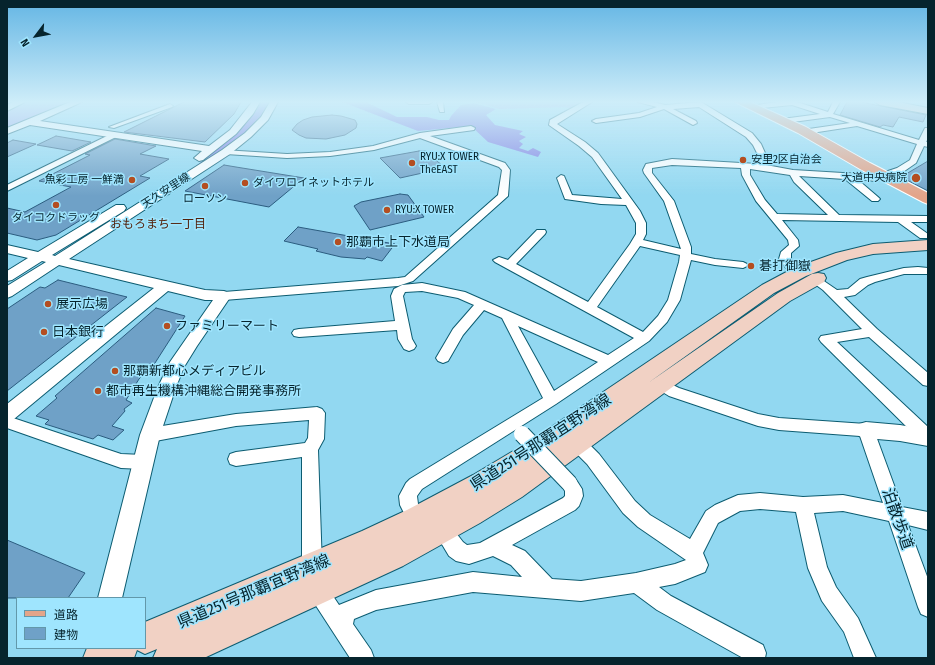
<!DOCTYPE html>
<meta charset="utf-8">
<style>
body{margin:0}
#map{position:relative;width:935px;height:665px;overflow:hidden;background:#92d8f1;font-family:"Fira Sans Condensed","Noto Sans JP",sans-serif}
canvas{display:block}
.frame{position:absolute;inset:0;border:8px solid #06242d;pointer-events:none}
.legend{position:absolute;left:16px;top:597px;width:130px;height:52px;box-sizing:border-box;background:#9fe5fe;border:1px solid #6298aa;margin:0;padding:5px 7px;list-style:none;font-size:12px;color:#06242d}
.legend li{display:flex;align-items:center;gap:8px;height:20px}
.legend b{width:20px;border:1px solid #6298aa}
.north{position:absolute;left:16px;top:16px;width:40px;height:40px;-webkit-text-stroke:3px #9fe5fe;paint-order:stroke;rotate:238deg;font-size:11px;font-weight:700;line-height:16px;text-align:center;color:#06242d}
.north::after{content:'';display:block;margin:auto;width:14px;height:18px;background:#06242d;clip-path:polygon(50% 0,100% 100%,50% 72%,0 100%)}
</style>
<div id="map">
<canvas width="935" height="665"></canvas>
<div class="frame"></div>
<ul class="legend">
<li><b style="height:5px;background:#e3a489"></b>道路</li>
<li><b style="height:11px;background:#6fa1c7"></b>建物</li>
</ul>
<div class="north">N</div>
</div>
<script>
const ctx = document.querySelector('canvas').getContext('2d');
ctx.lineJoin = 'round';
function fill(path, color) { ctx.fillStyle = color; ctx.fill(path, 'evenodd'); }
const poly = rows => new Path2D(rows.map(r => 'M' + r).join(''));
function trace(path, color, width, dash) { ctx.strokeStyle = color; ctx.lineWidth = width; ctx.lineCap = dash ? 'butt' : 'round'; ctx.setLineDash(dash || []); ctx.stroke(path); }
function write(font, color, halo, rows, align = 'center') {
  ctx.font = font + ' "Fira Sans Condensed","Noto Sans JP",sans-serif'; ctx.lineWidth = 3; ctx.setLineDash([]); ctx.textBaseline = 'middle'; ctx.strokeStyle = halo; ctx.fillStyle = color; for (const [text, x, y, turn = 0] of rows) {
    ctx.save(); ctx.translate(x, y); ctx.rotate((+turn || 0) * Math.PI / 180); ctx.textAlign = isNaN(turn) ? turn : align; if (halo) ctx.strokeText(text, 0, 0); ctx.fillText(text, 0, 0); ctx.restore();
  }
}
const green = poly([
 [26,102,70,102,7,128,7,109],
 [476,102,581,102,572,109,565,107,499,109]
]);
const forest = poly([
 [261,102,271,102,265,113,253,126,234,143,195,167,240,129,255,112],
 [342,102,366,102,397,117,427,117,439,120,449,120,451,116,461,105,474,103,496,109,486,115,495,125,523,131,519,134,526,137,519,141,523,144,519,148,528,151,533,148,541,152,538,157,488,142,471,126,418,131]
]);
const building = poly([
 [184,102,241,102,234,114,205,142,124,132,184,102],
 [847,102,861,102,926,115,923,122,899,117,893,127,883,125,880,127,840,115,847,102],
 [332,115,341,116,355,120,357,124,356,128,345,135,326,139,306,138,299,135,292,130,297,124,303,120,312,117,332,115],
 [56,136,91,142,72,151,37,145,56,136],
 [115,139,156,146,140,154,169,159,140,176,150,178,56,235,37,240,7,233,7,208,25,212,71,187,39,181,90,155,85,154,115,139],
 [13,140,36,144,7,157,7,143,13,140],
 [419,151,426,151,445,168,400,178,380,158,419,151],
 [928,161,928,191,901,177,928,161],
 [224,165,236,167,304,178,269,207,185,191,224,165],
 [400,194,408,195,424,217,370,230,354,206,361,202,400,194],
 [298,227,371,240,395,244,382,261,367,257,365,259,341,257,316,251,318,249,284,241,298,227],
 [58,280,127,297,7,391,7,309,40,287,45,288,58,280],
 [156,308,185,316,155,363,139,379,126,400,132,403,124,409,125,411,112,426,124,430,113,440,98,435,93,439,45,424,49,420,36,416,57,398,55,396,156,308],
 [7,540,85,573,68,598,7,598,7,540]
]);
const pedestrian = poly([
 [170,104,173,106,172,107,114,128,109,127,170,104]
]);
const minor = poly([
 [406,102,432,102,429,104,409,104,406,102],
 [437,102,443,102,444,112,440,112,437,102],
 [583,102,592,102,557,124,585,142,598,153,640,211,646,223,646,234,643,240,681,249,664,201,644,173,643,170,646,164,672,159,758,164,757,153,753,145,746,137,699,107,673,109,696,121,697,123,693,125,664,109,640,117,596,123,592,121,596,119,639,113,657,107,638,102,653,102,665,105,701,102,752,133,761,144,765,153,766,165,793,170,876,175,897,168,910,160,917,144,857,126,805,134,801,132,802,130,850,123,830,117,785,123,781,121,782,119,820,114,792,105,752,109,749,107,750,106,777,102,797,102,828,112,833,102,840,102,833,114,919,140,925,128,928,128,928,138,926,142,928,142,928,147,924,146,916,163,903,172,887,178,876,181,857,179,878,197,880,199,878,201,872,201,845,179,799,176,839,215,928,216,928,222,911,222,928,234,928,238,920,238,898,222,782,220,798,240,799,246,791,253,791,259,794,264,806,272,804,274,796,274,786,268,779,259,781,252,789,245,788,240,756,201,742,175,741,168,672,165,652,168,652,173,674,201,691,247,691,254,715,259,743,262,749,265,743,268,715,265,691,260,680,300,667,322,649,341,556,404,422,489,417,496,418,504,425,519,422,525,416,528,410,525,400,505,399,496,406,483,410,479,543,398,502,318,484,310,463,335,448,361,443,363,438,361,436,358,453,329,474,305,458,298,422,291,405,292,403,296,412,339,416,346,414,349,409,351,404,349,398,339,397,330,299,337,294,336,292,333,294,330,299,329,395,321,391,296,394,289,402,285,422,283,465,292,608,355,634,338,495,262,493,260,499,257,508,260,537,230,545,230,546,232,545,234,516,264,588,302,630,244,636,234,636,223,626,205,601,204,565,199,557,178,561,175,564,176,572,195,622,199,592,157,579,146,549,125,550,120,583,102],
 [750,169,790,175,794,182,828,215,777,214,765,200,750,175,750,169],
 [640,246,680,255,679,262,668,300,658,316,643,332,597,307,640,246],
 [518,326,598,362,554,391,518,326],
 [471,126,475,128,474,130,430,136,505,163,510,170,508,196,413,281,398,286,224,300,220,299,218,296,220,293,224,292,398,278,405,277,498,195,502,170,499,167,420,138,374,150,330,156,287,158,226,154,223,154,223,150,287,154,330,152,373,146,420,133,471,126],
 [113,133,119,133,120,135,7,191,7,185,113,133],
 [918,267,928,268,928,274,904,274,875,282,868,285,855,295,844,297,877,329,928,373,928,386,923,385,869,337,837,342,928,427,928,444,922,442,821,342,819,339,821,336,862,329,823,290,808,279,810,277,818,277,837,290,848,289,860,279,867,277,904,268,918,267],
 [661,379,679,388,758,414,779,418,866,424,872,425,902,507,928,512,928,530,908,525,928,579,928,617,921,614,918,607,889,521,843,511,814,513,827,567,836,587,858,618,876,658,854,658,844,632,822,601,808,568,796,512,760,509,740,511,718,523,703,553,708,565,705,572,675,584,659,587,671,596,763,645,766,653,765,658,743,658,657,610,634,593,581,601,473,592,376,610,354,619,353,624,371,650,374,658,350,658,311,598,308,591,311,584,318,581,325,584,339,605,376,590,473,572,522,577,511,565,493,556,469,564,456,561,449,556,437,536,434,530,437,524,443,521,449,524,463,542,467,545,480,543,563,498,565,496,565,491,560,483,563,478,569,475,575,478,582,489,583,496,579,506,575,510,512,545,525,551,552,579,581,581,636,573,675,564,686,560,638,527,623,513,587,464,572,449,570,444,572,439,578,437,584,439,599,454,635,501,650,515,690,539,706,511,715,505,738,495,760,493,803,497,843,495,883,503,860,436,779,430,758,426,669,396,656,388,654,384,656,380,661,379],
 [317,407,322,409,325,413,324,439,318,450,322,567,319,574,312,577,305,574,302,567,302,457,236,466,230,464,228,459,230,454,236,452,305,443,308,438,309,420,236,426,150,442,144,440,142,435,144,430,150,428,236,414,317,407],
 [7,416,121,454,143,455,149,457,151,462,149,467,143,469,121,468,7,428,7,416]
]);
const tertiary = poly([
 [13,102,25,102,7,111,7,105,13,102],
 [70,102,82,102,40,121,209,146,230,130,252,102,260,102,253,114,236,134,203,160,199,161,194,158,202,151,30,125,7,134,7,128,70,102],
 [270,102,278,102,268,120,251,137,230,154,69,259,205,290,224,291,229,293,231,296,197,346,184,367,176,387,160,435,122,598,98,598,140,435,158,387,170,362,213,300,205,300,168,291,14,419,7,421,7,404,154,288,59,265,12,296,7,298,7,286,46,262,42,261,12,280,7,281,7,271,28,258,7,253,7,245,38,252,116,205,124,205,126,208,124,211,52,255,55,256,222,150,245,133,261,117,270,102],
 [866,422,900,425,928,430,928,446,900,441,866,438,859,436,856,430,859,424,866,422]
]);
const secondary = poly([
 [875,102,898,102,928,108,928,114,880,105,875,102],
 [928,240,928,250,873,254,847,260,806,276,774,293,648,383,778,293,812,274,818,273,824,274,826,278,824,282,790,301,522,497,480,523,403,566,204,658,153,658,157,649,145,654,137,650,134,658,83,658,87,648,145,648,145,622,362,531,407,510,473,475,535,438,762,285,794,268,836,253,873,244,928,240]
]);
const primary = poly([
 [735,102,750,102,806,127,870,163,928,193,928,204,923,202,860,169,798,133,735,102]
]);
const minorBridge = poly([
 [522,434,569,483]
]);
const markers = [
 [743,160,4,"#b44e21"],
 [412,163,4,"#b44e21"],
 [916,178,5,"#b44e21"],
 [132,180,4,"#b44e21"],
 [245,183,4,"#b44e21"],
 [205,186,4,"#b44e21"],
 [56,205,4,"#b44e21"],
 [387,210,4,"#b44e21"],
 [338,242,4,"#b44e21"],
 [751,266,4,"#b44e21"],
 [48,304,4,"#b44e21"],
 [167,326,4,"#b44e21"],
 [44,332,4,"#b44e21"],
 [115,371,4,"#b44e21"],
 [98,391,4,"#b44e21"]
];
const farPoinames = [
 ["RYU:X TOWER",420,157],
 ["TheEAST",420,170],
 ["安里2区自治会",751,160],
 ["大道中央病院",907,178,"right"],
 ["魚彩工房 一鮮満",124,180,"right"],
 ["ダイワロイネットホテル",253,183],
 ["ローソン",205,199,"center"],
 ["RYU:X TOWER",395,210],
 ["ダイコクドラッグ",56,218,"center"]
];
const farStreetnames = [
 ["天久安里線",166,191,-33]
];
const farNeighbourhoodnames = [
 ["おもろまち一丁目",158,225]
];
const poiNames = [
 ["那覇市上下水道局",346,242],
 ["碁打御嶽",759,266],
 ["展示広場",56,304],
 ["ファミリーマート",175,326],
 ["日本銀行",52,332],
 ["那覇新都心メディアビル",123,371],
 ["都市再生機構沖縄総合開発事務所",106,391]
];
const nearStreetnames = [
 ["県道251号那覇宜野湾線",541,443,-33],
 ["泊散歩道",897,519,71],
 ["県道251号那覇宜野湾線",254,592,-23]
];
fill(green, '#a3a6ea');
fill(forest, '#7f7de1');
fill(building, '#6fa1c7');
trace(building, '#2b5c7f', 1);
trace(pedestrian, '#0c5c71', 2);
trace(minor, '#0c5c71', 2);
trace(tertiary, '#0c5c71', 2);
trace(secondary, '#0c5c71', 2);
trace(primary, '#fff', 2);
fill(pedestrian, '#fff');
fill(minor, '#fff');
fill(tertiary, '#fff');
fill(secondary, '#f1d1c4');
fill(primary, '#e3a489');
trace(minorBridge, '#0c5c71', 18, []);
trace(minorBridge, '#fff', 16);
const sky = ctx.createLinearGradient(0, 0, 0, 196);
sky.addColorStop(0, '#64b6e4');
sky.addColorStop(0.52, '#ceedf9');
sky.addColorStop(1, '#ceedf900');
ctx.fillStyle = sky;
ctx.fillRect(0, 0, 935, 196);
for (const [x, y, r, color] of markers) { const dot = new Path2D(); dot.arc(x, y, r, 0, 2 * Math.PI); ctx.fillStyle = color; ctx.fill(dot); trace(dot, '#9fe5fe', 1.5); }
write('11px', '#06242d', '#9fe5fe', farPoinames, 'left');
write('11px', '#06242d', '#9fe5fe', farStreetnames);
write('12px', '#52210b', '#9fe5fe', farNeighbourhoodnames);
write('13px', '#06242d', '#9fe5fe', poiNames, 'left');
write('16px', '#06242d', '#9fe5fe', nearStreetnames);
</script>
